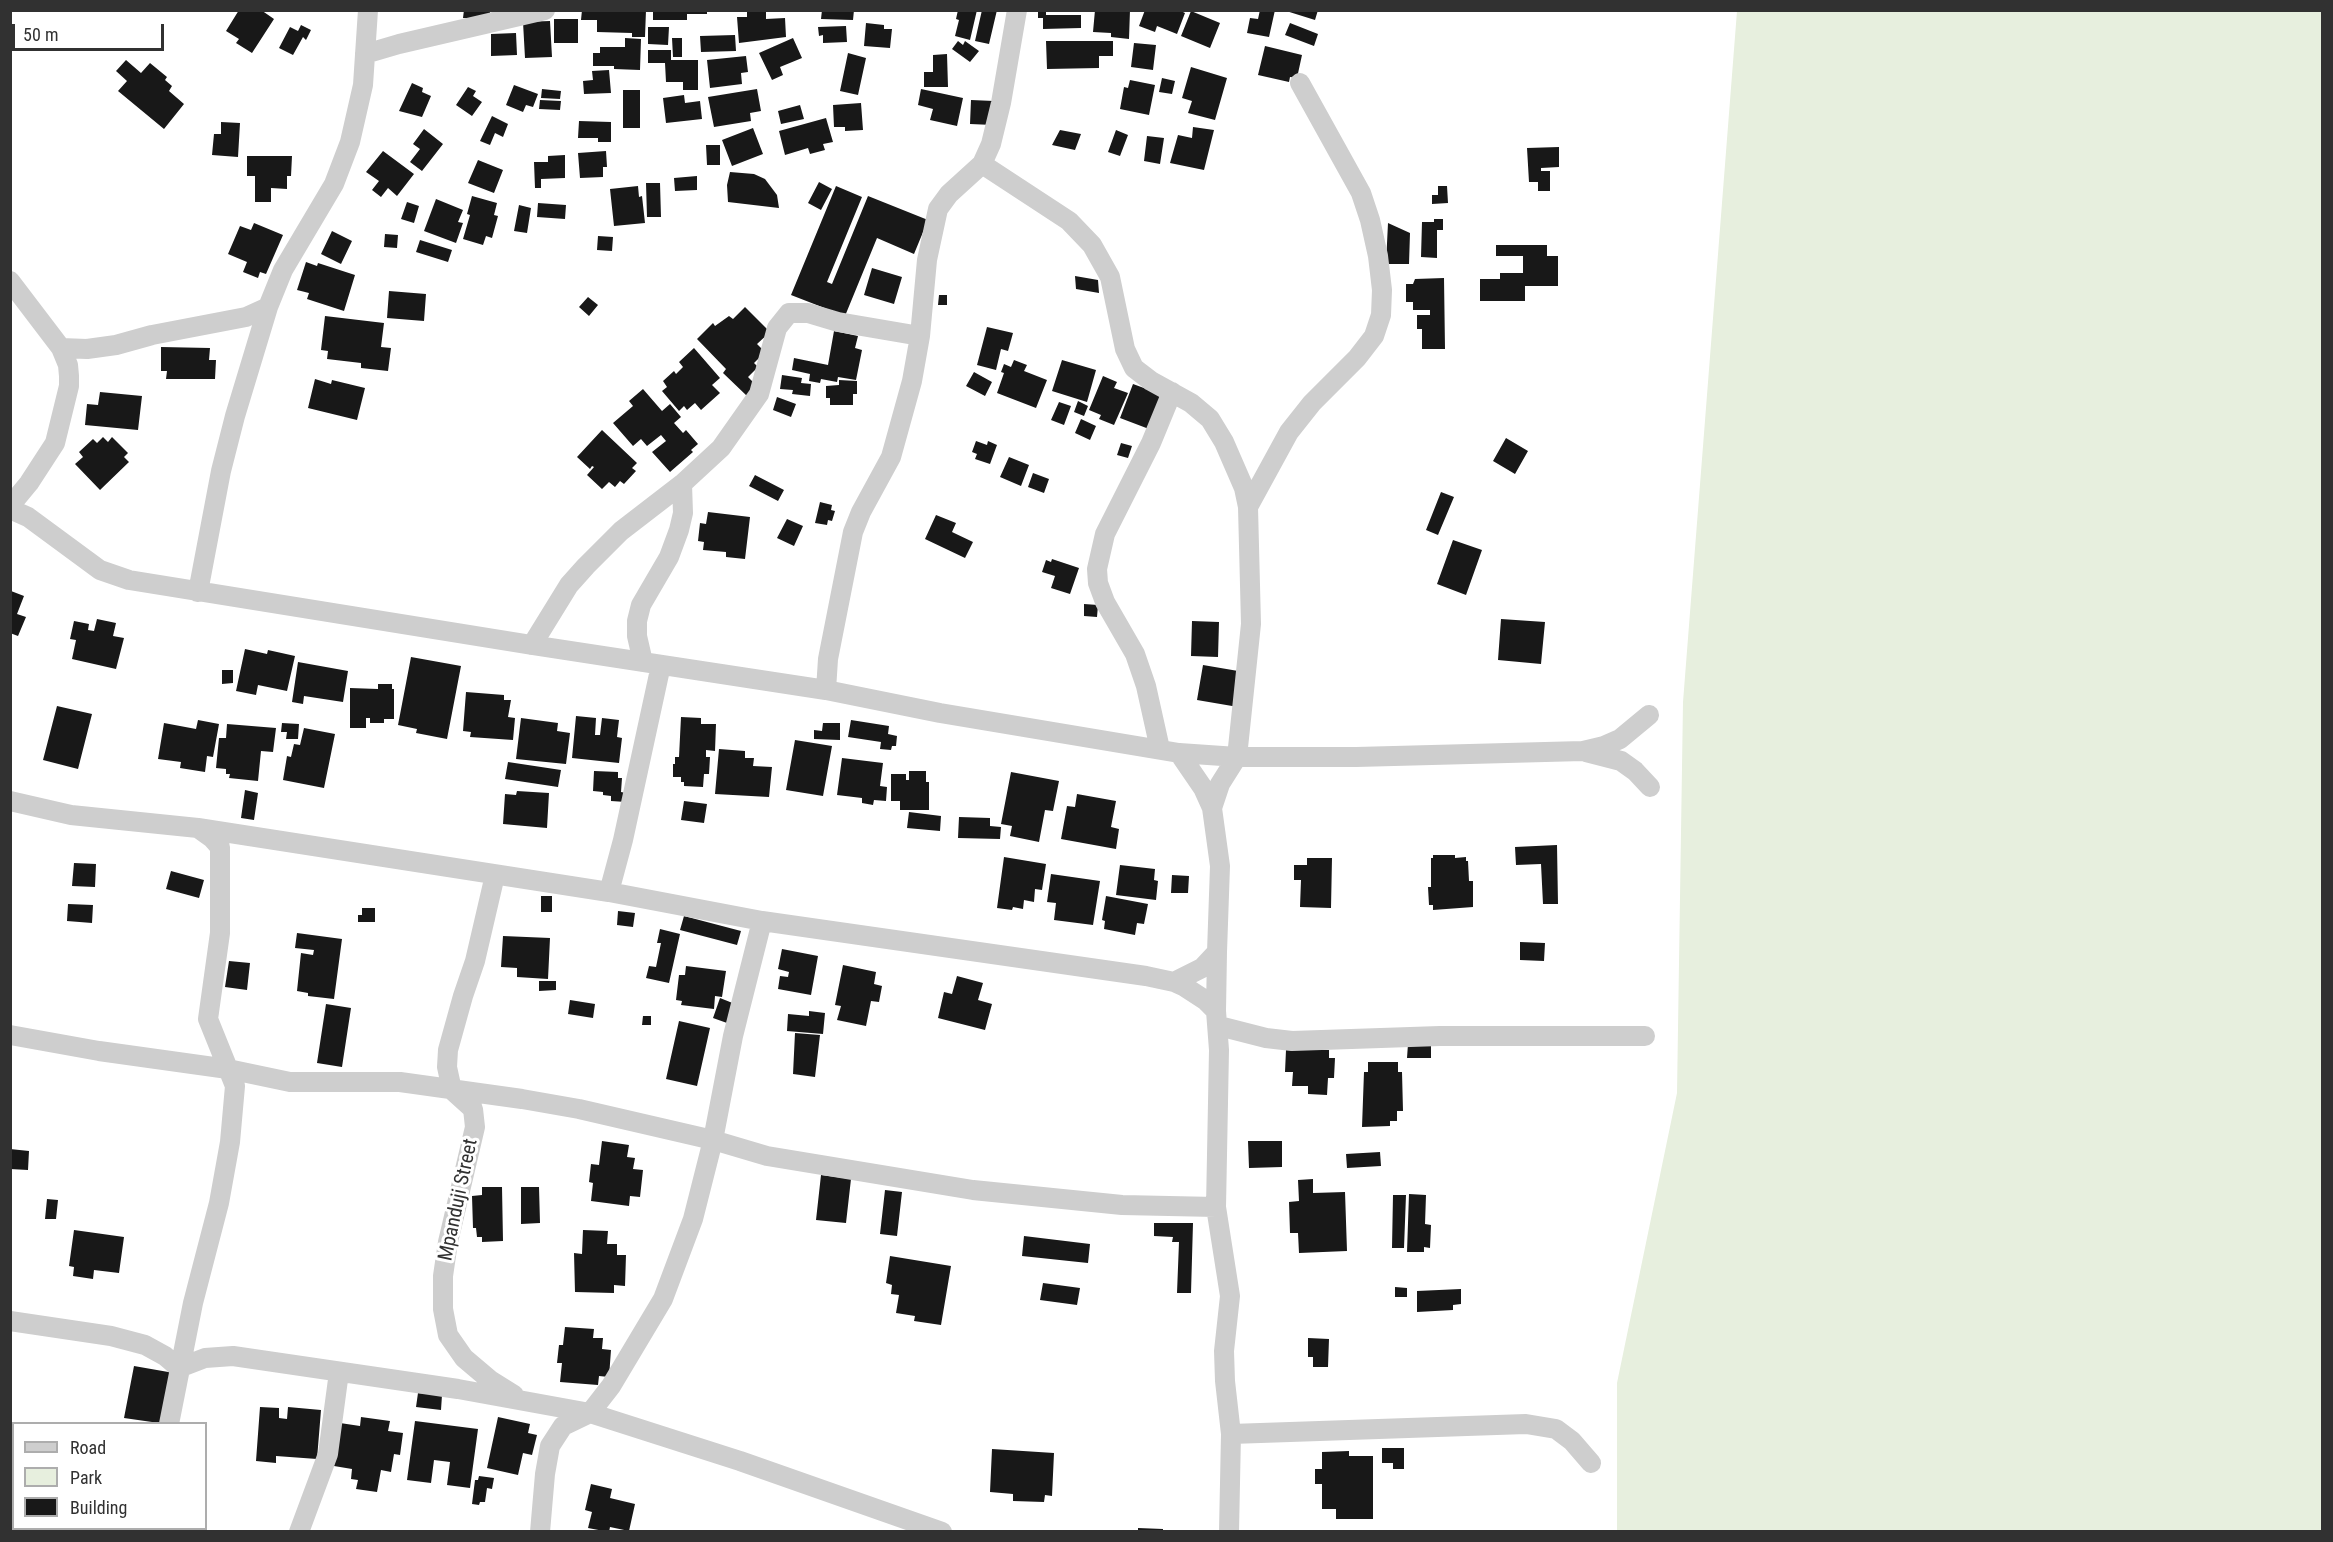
<!DOCTYPE html>
<style>
body{margin:0}
#map{position:relative;width:2333px;height:1542px;overflow:hidden;background:#fff;font-family:"Roboto Condensed",sans-serif}
canvas{display:block}
.frame{position:absolute;inset:0;border:12px solid #313131;pointer-events:none}
.legend{position:absolute;left:12px;top:1422px;width:195px;height:108px;box-sizing:border-box;background:#fff;border:2px solid #adadad;margin:0;padding:8px 10px;list-style:none;font-size:18px;color:#313131}
.legend li{display:flex;align-items:center;gap:12px;height:30px}
.legend b{width:30px;border:2px solid #adadad}
.scale{position:absolute;left:12px;top:24px;width:152px;height:27px;box-sizing:border-box;border:3px solid #313131;border-top:0;padding-left:8px;font-size:18px;line-height:21px;white-space:nowrap;color:#313131;-webkit-text-stroke:4px #fff;paint-order:stroke}
</style>
<div id="map">
<canvas width="2333" height="1542"></canvas>
<div class="frame"></div>
<ul class="legend">
<li><b style="height:8px;background:#cecece"></b>Road</li>
<li><b style="height:16px;background:#e7efde"></b>Park</li>
<li><b style="height:16px;background:#181818"></b>Building</li>
</ul>
<div class="scale">50 m</div>
</div>
<script>
const ctx = document.querySelector('canvas').getContext('2d');
ctx.lineJoin = 'round';
function fill(path, color) { ctx.fillStyle = color; ctx.fill(path, 'evenodd'); }
const poly = rows => new Path2D(rows.map(r => 'M' + r).join(''));
function trace(path, color, width, dash) { ctx.strokeStyle = color; ctx.lineWidth = width; ctx.lineCap = dash ? 'butt' : 'round'; ctx.setLineDash(dash || []); ctx.stroke(path); }
function write(font, color, halo, rows, align = 'center') {
  ctx.font = font + ' "Roboto Condensed",sans-serif'; ctx.lineWidth = 6; ctx.setLineDash([]); ctx.textBaseline = 'middle'; ctx.strokeStyle = halo; ctx.fillStyle = color; for (const [text, x, y, turn = 0] of rows) {
    ctx.save(); ctx.translate(x, y); ctx.rotate((+turn || 0) * Math.PI / 180); ctx.textAlign = isNaN(turn) ? turn : align; if (halo) ctx.strokeText(text, 0, 0); ctx.fillText(text, 0, 0); ctx.restore();
  }
}
const green = poly([
 [1737,11,2322,11,2322,1531,1617,1531,1617,1383,1677,1093,1683,702]
]);
const building = poly([
 [239,10,261,10,274,19,252,53,236,43,239,39,226,31],
 [464,10,490,10,490,19,463,18],
 [582,10,646,10,645,37,632,37,632,33,597,32,597,20,581,20],
 [653,10,707,10,707,14,687,14,687,20,653,20],
 [747,10,766,10,766,19,785,18,786,37,739,43,737,17,747,17],
 [822,10,854,10,853,20,821,19],
 [958,10,977,10,970,40,955,36,959,20,956,19],
 [982,10,997,10,989,44,975,41],
 [1038,10,1046,10,1046,15,1081,15,1081,28,1043,29,1043,18,1038,18],
 [1095,10,1130,10,1129,39,1111,37,1111,33,1093,32],
 [1145,10,1179,10,1185,13,1177,34,1157,26,1155,32,1139,26],
 [1260,10,1275,10,1269,37,1247,33,1250,18,1258,19],
 [1283,10,1318,10,1315,20],
 [1191,11,1220,23,1210,48,1181,36],
 [554,19,578,19,578,43,554,43],
 [550,21,552,57,525,58,523,22],
 [866,23,884,25,884,29,892,29,890,48,864,46],
 [1290,23,1318,34,1314,46,1285,35],
 [301,25,311,30,306,40,303,37,293,55,279,48,290,27,298,31],
 [846,26,847,42,823,43,823,35,819,36,818,27],
 [648,27,669,27,668,45,648,44],
 [516,33,517,55,491,56,491,34],
 [735,35,736,51,701,52,700,36],
 [625,38,641,39,640,70,614,69,614,66,593,66,593,53,600,53,600,47,625,47],
 [672,38,682,38,682,57,673,57],
 [793,38,802,58,780,67,783,75,772,80,759,53],
 [958,41,963,45,965,41,979,51,970,62,952,49],
 [1046,41,1113,41,1113,56,1099,56,1099,68,1047,69],
 [1134,43,1156,45,1153,70,1131,67],
 [1265,46,1302,55,1297,78,1290,77,1289,82,1258,75],
 [648,50,671,50,671,60,698,60,698,90,683,90,683,82,666,82,665,63,648,63],
 [848,53,866,58,858,95,840,91],
 [947,54,948,87,924,87,924,72,933,72,933,55],
 [746,56,748,72,741,73,742,84,710,88,707,60],
 [126,60,141,73,150,63,167,77,165,80,172,86,169,91,184,104,164,129,118,91,127,81,116,71],
 [1191,67,1227,78,1215,120,1188,113,1192,101,1182,98],
 [609,70,611,93,584,94,583,81,593,80,592,71],
 [1162,78,1175,81,1172,94,1159,92],
 [1130,80,1155,85,1149,115,1120,109,1124,87,1128,88],
 [412,83,423,88,422,92,431,96,422,117,399,111],
 [514,85,538,94,533,107,526,105,523,112,506,105],
 [468,87,476,91,473,96,482,102,472,116,456,105],
 [542,89,561,91,560,99,541,98],
 [757,89,761,111,750,113,751,121,714,127,708,97],
 [921,89,963,98,957,126,930,120,933,109,918,105],
 [623,90,640,90,640,128,623,128],
 [684,95,685,103,700,101,702,119,666,123,663,98],
 [540,100,561,101,560,110,539,109],
 [971,100,994,101,993,125,970,124],
 [861,103,863,130,845,131,845,127,834,127,833,105],
 [800,105,804,119,781,124,778,111],
 [492,116,508,124,503,137,495,133,490,145,480,141],
 [826,118,833,142,823,144,825,150,810,154,808,148,785,155,779,131],
 [579,121,611,122,611,142,598,142,598,138,578,138],
 [221,122,240,123,238,157,212,155,214,134,221,134],
 [1193,127,1214,130,1204,170,1170,163,1178,135,1192,138],
 [753,128,763,154,732,166,722,140],
 [424,129,443,144,422,171,410,162,420,149,413,144],
 [1060,130,1081,134,1075,150,1052,145],
 [1116,130,1128,135,1120,156,1108,152],
 [1147,136,1164,138,1160,164,1144,161],
 [706,145,720,145,720,165,707,165],
 [1559,147,1559,167,1541,168,1541,171,1550,171,1550,191,1538,191,1538,182,1529,182,1527,148],
 [383,151,414,174,397,196,388,188,381,197,372,190,379,181,366,172],
 [606,151,607,167,603,167,603,177,580,178,578,153],
 [565,155,565,178,541,179,541,188,535,188,534,162,548,162,548,156],
 [247,156,292,156,291,176,287,176,287,189,271,188,271,202,255,202,255,176,247,176],
 [478,160,503,170,494,193,468,183],
 [730,172,754,174,765,179,777,195,779,208,728,202,727,185],
 [697,176,697,190,675,191,674,178],
 [819,182,832,189,821,210,808,203],
 [646,183,660,183,661,217,647,217],
 [638,186,639,197,642,196,645,223,614,226,610,189],
 [836,186,862,197,827,282,832,284,868,196,928,220,914,254,877,238,845,316,791,295],
 [1438,186,1447,186,1448,203,1432,204,1432,195,1438,195],
 [472,196,497,203,494,215,498,216,492,238,486,236,483,245,463,239,470,215,467,214],
 [436,199,463,210,458,222,463,223,456,243,424,231],
 [407,202,419,206,414,223,401,219],
 [538,203,566,205,565,219,537,217],
 [519,205,531,208,527,233,514,231],
 [1434,219,1443,219,1443,230,1437,230,1437,258,1421,257,1422,222,1434,222],
 [254,223,283,235,266,274,260,272,258,278,243,272,247,262,228,254,240,226,251,230],
 [1388,223,1410,233,1409,264,1386,264],
 [332,231,352,241,341,264,321,254],
 [385,234,398,235,397,248,384,247],
 [598,236,613,237,612,251,597,250],
 [420,240,452,250,448,262,416,252],
 [1496,245,1547,245,1547,256,1558,256,1558,286,1525,286,1525,301,1480,301,1480,279,1500,279,1500,273,1523,273,1523,256,1496,256],
 [306,262,317,266,318,263,355,275,344,311,307,299,309,293,297,290],
 [872,268,902,277,894,304,864,295],
 [1075,276,1098,280,1099,293,1076,289],
 [1444,278,1445,349,1422,349,1422,329,1417,329,1417,315,1430,315,1430,310,1413,310,1413,302,1406,302,1406,284,1413,284,1415,279],
 [389,291,426,294,424,321,387,318],
 [939,295,947,295,947,305,938,305],
 [588,297,598,305,589,316,579,307],
 [745,307,770,332,757,344,765,352,754,363,758,367,748,377,757,386,747,396,723,373,726,369,697,339,713,323,715,326,729,316,733,319],
 [325,316,384,323,381,347,391,348,388,371,361,368,361,363,327,359,328,351,321,350],
 [987,327,1013,333,1008,351,1001,349,996,370,977,365],
 [834,331,858,336,855,348,862,350,856,380,838,377,837,382,821,379,820,383,809,381,810,374,792,370,794,358,828,365],
 [161,347,210,348,209,360,216,360,215,379,166,379,167,371,161,371],
 [694,348,720,378,712,385,720,393,701,410,695,403,687,410,684,406,679,411,662,391,667,387,663,381,674,371,676,374,683,367,679,362],
 [1014,360,1027,365,1024,371,1047,380,1036,408,997,393,1004,373,1001,372,1004,364,1011,367],
 [1062,360,1096,370,1087,402,1052,391],
 [974,372,992,382,985,396,966,386],
 [782,375,802,378,801,383,811,384,810,396,792,394,793,390,780,389],
 [1103,376,1117,382,1114,388,1128,393,1114,425,1099,419,1101,415,1089,410],
 [315,379,331,384,332,380,365,388,357,420,308,408],
 [839,380,857,381,857,394,853,394,853,405,830,405,830,398,826,398,826,386,839,385],
 [1133,384,1163,395,1149,429,1120,418],
 [643,389,662,411,670,404,681,417,674,423,683,433,686,430,698,444,691,450,693,452,670,472,652,452,666,441,661,435,647,446,641,439,633,446,613,423,633,406,629,401],
 [100,392,142,396,138,430,85,425,87,404,98,405],
 [777,397,796,404,791,417,773,410],
 [1078,401,1088,406,1084,416,1074,412],
 [1059,402,1071,406,1064,425,1051,420],
 [1081,419,1096,426,1090,440,1075,433],
 [602,430,637,463,632,468,636,471,624,484,620,481,615,487,609,482,602,489,587,475,594,467,592,466,590,469,577,457],
 [103,437,108,442,112,437,128,453,124,457,129,462,100,490,75,464,83,457,79,452,93,439,97,443],
 [1506,438,1528,451,1515,474,1493,461],
 [976,441,987,445,988,441,997,445,990,464,975,459,977,454,972,452],
 [1121,443,1132,446,1128,458,1117,455],
 [1009,457,1029,465,1021,486,1000,477],
 [1033,473,1049,479,1044,493,1028,487],
 [755,475,784,490,778,501,749,486],
 [1441,492,1454,497,1438,535,1426,530],
 [820,502,832,505,831,510,835,511,832,521,828,520,827,525,815,523],
 [708,512,750,517,745,559,726,557,726,552,703,550,704,542,698,541,700,523,706,524],
 [936,515,956,523,952,532,973,542,965,558,925,539],
 [787,519,803,526,794,546,777,538],
 [1453,540,1482,550,1466,595,1437,584],
 [1052,559,1079,568,1070,594,1051,588,1055,576,1042,572,1046,560,1051,562],
 [11,591,24,596,17,614,26,617,18,636,10,633],
 [1084,604,1098,605,1097,617,1084,616],
 [97,619,116,623,113,636,124,638,116,669,72,659,76,640,70,639,74,621,89,624,88,630,94,631],
 [1501,619,1545,622,1541,664,1498,660],
 [1192,621,1219,622,1218,657,1191,656],
 [245,649,267,654,268,650,295,656,287,691,258,685,256,695,236,691],
 [411,657,461,666,447,739,416,733,417,729,398,725],
 [298,662,348,671,343,702,304,696,303,704,292,702],
 [1203,665,1244,672,1238,707,1197,700],
 [222,670,233,670,233,683,222,684],
 [378,684,392,684,392,689,394,689,394,719,384,719,384,723,370,723,370,718,366,718,366,728,350,728,350,688,378,689],
 [466,692,504,695,504,700,511,700,508,717,515,718,513,740,470,737,471,732,463,731],
 [57,706,92,714,78,769,43,760],
 [576,716,596,718,595,735,600,735,602,718,619,720,617,737,622,738,619,763,572,758],
 [681,717,701,718,701,724,716,724,715,751,706,750,706,757,710,757,709,774,704,774,703,787,684,786,684,782,681,782,681,777,673,777,673,764,675,764,675,757,679,757],
 [521,718,558,723,557,731,570,733,566,764,516,759],
 [198,720,219,724,213,757,207,756,205,772,180,768,181,762,158,759,164,723,196,729],
 [851,720,889,726,888,734,897,736,896,746,892,746,891,750,880,749,881,742,848,737],
 [282,723,299,724,298,739,286,739,287,732,281,732],
 [823,723,840,723,840,740,814,739,814,730,822,731],
 [227,724,276,728,273,752,261,751,258,781,229,778,230,774,226,774,226,769,216,768,219,738,226,738],
 [304,728,335,734,324,788,283,780,287,756,291,757,294,744,300,745],
 [795,740,832,746,823,796,786,790],
 [719,749,745,751,745,758,754,758,753,766,772,767,769,797,715,794],
 [842,758,883,763,880,786,887,787,886,801,874,800,873,805,862,803,862,798,837,795],
 [508,762,561,770,558,787,505,779],
 [594,771,618,772,618,778,622,778,621,792,626,793,626,802,611,801,611,796,603,795,603,792,593,791],
 [909,771,926,771,926,782,929,782,929,810,900,810,900,801,891,801,891,774,906,774,906,780,909,780],
 [1011,772,1059,781,1053,811,1045,810,1039,842,1010,836,1012,826,1001,824],
 [245,790,258,793,254,820,241,818],
 [517,791,549,793,547,828,503,824,505,794,516,795],
 [1077,794,1116,801,1111,827,1119,829,1116,849,1061,839,1067,806,1075,807],
 [684,801,707,804,704,823,681,820],
 [909,812,941,816,940,831,907,828],
 [959,817,990,818,990,826,1001,827,1000,839,958,838],
 [1557,845,1558,904,1543,904,1541,864,1516,865,1515,847],
 [1433,855,1455,855,1455,858,1466,857,1466,861,1468,861,1469,881,1473,881,1473,907,1433,910,1433,905,1429,905,1428,887,1431,887,1431,858,1433,858],
 [1004,857,1046,864,1042,890,1035,889,1034,902,1024,900,1023,909,1013,907,1012,910,997,908],
 [1307,858,1332,858,1331,908,1300,907,1301,880,1294,880,1294,865,1307,865],
 [74,863,96,864,95,887,72,886],
 [1120,865,1155,869,1154,880,1158,881,1156,900,1116,895],
 [171,871,204,880,199,898,166,889],
 [1051,874,1100,881,1093,925,1054,920,1056,903,1047,902],
 [1172,875,1189,876,1188,893,1171,893],
 [541,896,552,896,552,912,541,912],
 [1106,896,1148,904,1144,924,1137,923,1135,935,1104,929,1105,921,1102,920],
 [68,904,93,905,92,923,67,921],
 [362,908,375,908,375,922,358,922,358,915,362,915],
 [618,911,635,913,633,927,617,925],
 [684,916,741,931,737,945,680,930],
 [660,929,680,934,669,983,646,978,649,966,656,967,661,943,657,943],
 [297,933,342,939,334,999,308,996,308,993,297,991,301,953,313,955,314,950,295,948],
 [503,936,550,938,548,979,517,977,517,968,501,967],
 [1520,942,1545,943,1544,961,1520,960],
 [782,949,818,956,811,995,778,989,780,976,788,977,789,972,778,969],
 [229,961,250,963,247,990,225,987],
 [843,965,876,972,874,984,882,986,879,1002,871,1001,866,1026,837,1020,841,1006,835,1005],
 [686,966,726,971,722,997,715,996,714,1009,681,1005,682,1001,676,1000,679,975,685,975],
 [957,976,983,983,978,1000,992,1004,985,1030,938,1018,944,992,952,994],
 [539,981,556,981,556,990,539,991],
 [720,998,735,1004,727,1023,713,1018],
 [570,1000,595,1004,593,1018,568,1014],
 [326,1004,351,1008,342,1067,317,1063],
 [809,1011,825,1013,823,1034,787,1031,788,1014,809,1016],
 [643,1016,651,1016,651,1025,642,1025],
 [679,1021,710,1028,697,1086,666,1079],
 [795,1033,820,1035,815,1077,793,1074],
 [1408,1044,1431,1044,1431,1058,1407,1058],
 [1286,1050,1329,1050,1329,1058,1335,1058,1334,1078,1328,1078,1327,1095,1308,1094,1308,1086,1292,1086,1293,1072,1285,1072],
 [1368,1062,1398,1062,1398,1072,1402,1072,1403,1111,1397,1111,1397,1121,1390,1121,1390,1126,1362,1127,1364,1072,1368,1072],
 [602,1141,629,1145,627,1157,635,1158,633,1169,643,1170,640,1197,630,1196,629,1206,591,1201,593,1183,589,1182,591,1164,599,1165],
 [1248,1141,1282,1141,1282,1167,1249,1168],
 [10,1149,29,1151,28,1170,10,1169],
 [1380,1152,1381,1166,1347,1168,1346,1154],
 [821,1175,851,1179,846,1223,816,1220],
 [1313,1179,1313,1193,1345,1192,1347,1251,1299,1253,1298,1233,1290,1233,1289,1202,1299,1201,1298,1180],
 [482,1187,502,1187,503,1241,482,1242,482,1237,477,1237,476,1228,473,1228,472,1196,482,1195],
 [521,1187,539,1187,540,1223,521,1224],
 [885,1190,902,1192,897,1236,880,1234],
 [1409,1194,1426,1195,1425,1224,1431,1225,1430,1248,1424,1247,1424,1252,1407,1252],
 [1393,1195,1406,1195,1404,1248,1392,1248],
 [47,1199,58,1200,56,1219,45,1219],
 [1154,1223,1193,1223,1191,1293,1177,1293,1179,1242,1172,1242,1173,1237,1154,1236],
 [74,1230,124,1237,119,1273,94,1270,93,1279,73,1276,74,1267,69,1266],
 [583,1230,608,1231,607,1244,617,1244,617,1255,626,1255,625,1286,614,1285,614,1293,575,1292,574,1253,582,1254],
 [1024,1236,1090,1244,1088,1263,1022,1256],
 [890,1256,951,1266,941,1325,914,1321,915,1316,896,1313,899,1295,891,1294,892,1285,886,1283],
 [1043,1283,1080,1288,1077,1305,1040,1300],
 [1395,1287,1407,1288,1407,1297,1395,1297],
 [1461,1289,1461,1304,1453,1305,1453,1310,1417,1312,1417,1291],
 [565,1327,594,1329,593,1338,603,1338,602,1349,611,1350,609,1377,599,1376,598,1385,560,1382,562,1363,557,1363,559,1345,563,1345],
 [1308,1338,1329,1339,1328,1367,1313,1367,1313,1357,1308,1357],
 [134,1366,174,1373,166,1424,124,1418],
 [418,1393,442,1395,441,1410,416,1407],
 [260,1407,279,1408,279,1418,287,1419,288,1407,321,1410,317,1459,276,1456,276,1463,256,1461],
 [361,1417,390,1421,388,1431,403,1433,400,1455,394,1454,391,1472,381,1470,377,1492,356,1489,358,1480,351,1479,352,1469,334,1466,340,1423,360,1426],
 [498,1417,530,1424,528,1433,537,1435,532,1455,523,1453,518,1475,487,1468],
 [415,1421,478,1429,470,1488,447,1485,450,1462,434,1460,431,1483,407,1480],
 [1382,1448,1404,1448,1404,1469,1393,1469,1393,1463,1382,1463],
 [992,1449,1054,1453,1052,1496,1045,1495,1044,1502,1013,1501,1013,1494,990,1492],
 [1349,1451,1349,1456,1373,1456,1373,1519,1336,1519,1336,1509,1322,1509,1322,1484,1315,1484,1315,1469,1322,1469,1322,1452],
 [479,1476,494,1478,492,1489,487,1488,485,1502,480,1502,479,1505,472,1504,475,1480,478,1480],
 [591,1484,612,1489,610,1498,635,1504,629,1531,610,1527,609,1532,588,1528,592,1512,585,1510],
 [1138,1528,1163,1529,1163,1532,1138,1532]
]);
const street = poly([
 [365,54,399,44,545,10],
 [982,164,1069,221,1092,245,1110,277,1125,349,1134,368,1151,381,1191,403,1210,419,1224,442,1244,488,1248,507,1251,624,1237,757,1220,784,1212,808],
 [10,281,61,348,68,365,69,376,69,386,55,443,29,483,10,506],
 [61,348,87,349,116,345,152,335,246,317,268,307],
 [1248,507,1289,432,1312,403,1357,358,1374,336,1381,315,1382,290,1378,256,1370,220,1361,193,1300,83],
 [10,509,28,517,100,570,129,580,532,645,826,690,940,713,1179,753,1237,757,1356,757,1583,751,1604,746,1620,739,1649,715],
 [198,592,221,471,235,416,268,307,283,270,334,184,350,142,363,85,368,10],
 [532,645,569,585,586,566,621,531,682,484,721,448,759,394,777,328,789,313,808,313,838,322,920,336],
 [643,662,637,636,637,621,641,605,669,557,679,530,683,513,682,484],
 [826,690,828,659,853,532,861,512,891,457,912,381,920,336,927,260,938,209,949,194,982,164,991,144,1001,103,1017,10],
 [1160,749,1146,686,1135,654,1105,602,1098,583,1097,569,1105,534,1151,443,1172,392],
 [1586,752,1621,761,1635,771,1650,787],
 [1179,753,1203,788,1212,808,1220,866,1217,952,1216,1011,1219,1050,1216,1207,1230,1296,1224,1351,1225,1381,1231,1434,1229,1532],
 [10,801,71,815,198,828,609,892,762,921,1146,976,1174,982,1185,987,1205,1000,1216,1011],
 [495,875,475,961,463,996,448,1050,447,1067,452,1090,473,1109,475,1127,448,1242,443,1276,443,1309,448,1335,464,1358,490,1380,514,1395],
 [609,892,623,840,661,665],
 [1174,982,1202,968,1217,952],
 [1219,1026,1266,1038,1292,1041,1440,1036,1645,1036],
 [10,1035,99,1051,228,1069,290,1082,400,1082,522,1099,579,1109,713,1140,767,1156,973,1190,1122,1205,1216,1207],
 [10,1321,111,1336,145,1345,165,1356,179,1368,205,1358,233,1356,458,1389,590,1413,740,1461,942,1532],
 [169,1424,193,1303,219,1203,230,1142,235,1086,208,1019,220,933,220,847,212,838,198,828],
 [1231,1434,1526,1424,1556,1429,1572,1441,1591,1463],
 [158,1532,159,1528],
 [299,1532,328,1454,339,1372],
 [540,1532,545,1474,550,1446,563,1426,590,1413,611,1386,663,1299,693,1219,713,1140,733,1036,762,921]
]);
const streetNames = [
 ["Mpanduji Street",459,1200,-78]
];
fill(green, '#e7efde');
fill(building, '#181818');
trace(street, '#cecece', 20);
write('20px', '#313131', '#fff', streetNames);
</script>
